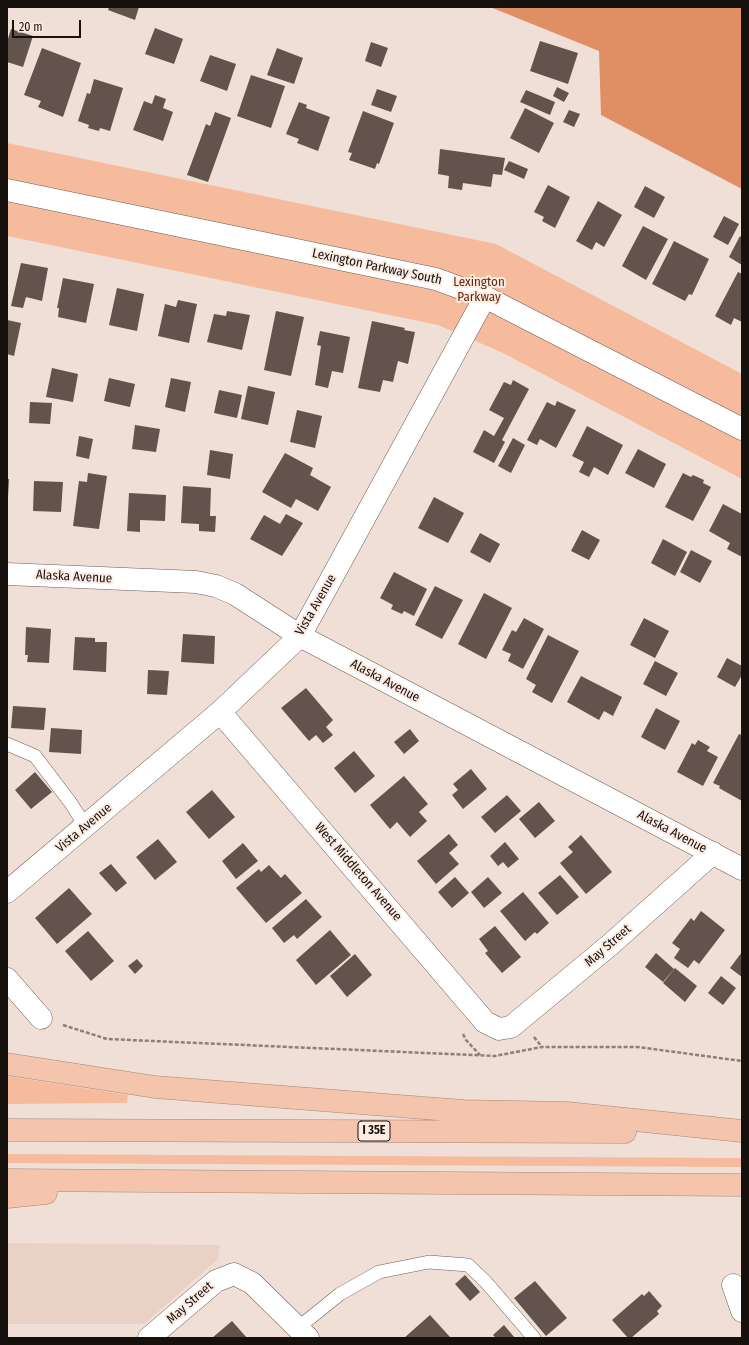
<!DOCTYPE html>
<style>
body{margin:0}
#map{position:relative;width:749px;height:1345px;overflow:hidden;background:#f0dfd6;font-family:"Fira Sans Condensed",sans-serif}
canvas{display:block}
.frame{position:absolute;inset:0;border:8px solid #17110e;pointer-events:none}
.scale{position:absolute;left:12px;top:20px;width:69px;height:18px;box-sizing:border-box;border:2px solid #17110e;border-top:0;padding-left:5px;font-size:12px;line-height:14px;white-space:nowrap;color:#17110e;-webkit-text-stroke:3px #fdece3;paint-order:stroke}
</style>
<div id="map">
<canvas width="749" height="1345"></canvas>
<div class="frame"></div>
<div class="scale">20 m</div>
</div>
<script>
const ctx = document.querySelector('canvas').getContext('2d');
ctx.lineJoin = 'round';
function fill(path, color) { ctx.fillStyle = color; ctx.fill(path, 'evenodd'); }
const poly = rows => new Path2D(rows.map(r => 'M' + r).join(''));
function trace(path, color, width, dash) { ctx.strokeStyle = color; ctx.lineWidth = width; ctx.lineCap = dash ? 'butt' : 'round'; ctx.setLineDash(dash || []); ctx.stroke(path); }
function write(font, color, halo, rows, align = 'center') {
  ctx.font = font + ' "Fira Sans Condensed",sans-serif'; ctx.lineWidth = 4; ctx.setLineDash([]); ctx.textBaseline = 'middle'; ctx.strokeStyle = halo; ctx.fillStyle = color; for (const [text, x, y, turn = 0] of rows) {
    ctx.save(); ctx.translate(x, y); ctx.rotate((+turn || 0) * Math.PI / 180); ctx.textAlign = isNaN(turn) ? turn : align; if (halo) ctx.strokeText(text, 0, 0); ctx.fillText(text, 0, 0); ctx.restore();
  }
}
const built = poly([
 [7,1243,220,1245,218,1259,144,1324,7,1324]
]);
const green = poly([
 [7,143,496,244,742,374,742,479,501,352,438,325,7,236],
 [7,1076,128,1095,127,1103,7,1104],
 [7,1154,742,1158,742,1167,7,1163]
]);
const forest = poly([
 [490,7,742,7,742,189,601,115,599,51]
]);
const building = poly([
 [109,7,139,7,135,20,108,10],
 [155,28,183,39,174,64,145,54],
 [11,29,33,36,23,67,7,62,7,42],
 [540,41,578,53,568,84,530,71],
 [371,42,388,48,381,67,365,61],
 [42,48,81,63,63,117,38,107,41,101,24,95],
 [277,48,303,58,294,84,267,75],
 [210,55,236,64,227,91,200,81],
 [251,75,285,86,271,128,237,116],
 [94,79,123,88,110,131,100,128,99,131,88,128,89,125,78,121,87,93,90,94],
 [557,87,569,93,564,102,553,96],
 [377,89,397,96,391,112,371,105],
 [526,90,555,102,550,115,520,102],
 [155,95,166,99,163,108,173,112,163,141,133,130,144,101,152,104],
 [299,102,307,105,306,108,330,117,318,151,297,143,299,139,286,134],
 [525,108,554,123,539,153,510,138],
 [569,110,580,114,574,127,563,122],
 [363,111,394,123,379,164,377,163,375,169,349,160,352,153,348,152],
 [215,112,231,118,208,182,187,175,206,124,210,126],
 [440,149,505,158,502,175,493,174,491,187,463,183,462,190,448,188,449,176,438,174],
 [509,161,528,169,524,179,504,170],
 [548,185,570,197,555,228,542,221,544,217,534,212],
 [645,186,665,197,654,218,634,207],
 [598,201,622,215,604,247,596,242,592,250,576,241],
 [724,216,739,224,728,245,713,237],
 [643,226,668,239,646,280,622,266],
 [740,236,742,238,742,265,729,257],
 [674,241,709,259,692,295,689,294,685,301,652,284],
 [21,263,48,268,42,301,26,297,23,308,11,306],
 [738,272,742,274,742,322,734,318,731,325,715,316],
 [63,278,94,284,86,323,58,317,59,308,57,308],
 [117,288,144,294,137,331,109,325],
 [178,300,197,304,189,343,158,336,165,304,176,307],
 [227,311,250,315,242,350,207,342,214,314,226,316],
 [276,311,304,317,291,376,264,370],
 [7,320,21,323,14,356,7,354],
 [372,321,405,328,404,330,415,332,408,364,398,361,393,382,383,380,380,392,358,388],
 [320,331,350,337,343,373,332,371,328,388,315,385,321,346,317,345],
 [52,368,78,374,73,402,46,397],
 [109,378,135,384,130,407,104,401],
 [171,378,191,382,185,412,165,407],
 [513,380,529,389,502,440,505,442,494,463,473,452,484,430,494,436,504,418,489,410,504,382,511,385],
 [248,386,275,392,268,425,241,419],
 [219,390,242,395,237,418,214,413],
 [557,401,576,410,556,448,540,439,537,445,527,440,547,402,555,406],
 [30,402,52,403,50,424,29,423],
 [297,410,322,416,315,448,290,442],
 [135,425,160,429,156,452,132,449],
 [587,426,623,445,608,475,594,467,589,477,579,472,584,462,572,456],
 [79,436,93,439,89,459,76,456],
 [513,438,525,445,511,473,498,466],
 [638,449,666,464,654,488,625,473],
 [210,450,233,454,230,479,207,475],
 [285,453,313,468,310,475,331,487,318,511,296,499,291,508,262,492],
 [88,473,107,476,99,529,73,526,79,481,87,482],
 [683,473,691,477,693,475,704,480,703,483,711,487,693,521,665,507],
 [7,479,9,479,8,497,7,497],
 [34,481,63,482,61,512,33,511],
 [183,486,211,488,210,516,216,516,215,532,199,531,199,524,181,523],
 [129,493,166,495,165,521,140,520,140,532,127,531],
 [434,497,464,513,448,543,418,528],
 [723,504,742,514,742,557,727,549,730,543,709,531],
 [286,514,303,523,282,556,250,539,264,515,280,524],
 [582,530,600,540,589,560,571,551],
 [480,533,500,544,490,563,470,552],
 [663,539,687,552,675,576,651,563],
 [691,550,712,561,700,583,680,572],
 [394,572,427,589,414,616,404,611,402,614,391,609,393,605,380,598],
 [435,586,463,600,442,639,415,625],
 [484,593,512,608,486,659,458,644],
 [524,618,544,629,523,669,508,661,511,654,502,650,512,630,516,632],
 [644,618,669,631,655,658,630,645],
 [26,627,51,629,49,663,27,662,28,655,25,655],
 [183,634,215,636,214,664,181,662],
 [548,635,579,651,552,703,532,692,536,685,526,679],
 [75,637,95,638,95,642,107,642,106,672,73,670],
 [727,658,742,666,742,675,735,687,717,677],
 [655,661,678,673,666,696,643,684],
 [148,670,169,671,167,695,147,694],
 [581,676,622,697,613,716,604,711,599,720,567,702],
 [306,688,333,720,326,727,333,735,323,743,316,735,309,741,281,708],
 [13,706,46,708,44,730,11,728],
 [656,708,680,721,665,750,641,737],
 [51,728,82,730,81,754,49,752],
 [410,729,419,741,404,754,394,742],
 [739,734,742,735,742,801,719,788,720,786,713,783],
 [698,740,710,747,707,751,718,757,703,786,677,772,692,743,695,745],
 [354,751,375,776,355,793,334,768],
 [471,769,487,789,463,809,452,795,458,790,453,784],
 [35,772,52,792,31,809,15,790],
 [404,776,428,804,419,812,427,821,410,837,397,822,390,829,370,805],
 [212,790,235,817,209,839,186,812],
 [507,795,521,811,495,833,481,817],
 [539,802,555,821,535,838,519,819],
 [449,834,458,845,449,853,459,864,436,884,417,861],
 [581,835,612,872,586,894,560,863,573,852,568,847],
 [158,839,177,862,155,880,136,857],
 [505,842,519,859,508,868,503,862,498,866,490,856],
 [243,843,258,861,236,879,222,861],
 [111,864,127,883,116,892,99,873],
 [269,865,281,878,285,874,302,893,266,923,236,888,259,869,261,872],
 [560,875,579,897,557,915,538,893],
 [455,877,469,893,452,908,438,892],
 [488,877,502,893,484,908,471,892],
 [69,888,92,914,57,944,35,918],
 [523,892,549,923,537,934,535,932,525,941,500,911],
 [306,899,322,917,297,939,294,935,284,943,272,928],
 [701,911,725,930,699,964,694,960,688,968,674,958,680,949,672,943,691,918,694,921],
 [495,926,521,957,502,973,485,953,488,951,479,939],
 [330,930,351,955,316,985,296,960],
 [88,931,114,961,91,981,65,951],
 [742,952,742,977,730,968],
 [656,953,674,969,663,982,645,967],
 [355,954,372,975,347,997,330,976],
 [137,959,143,966,135,974,128,966],
 [675,968,697,986,685,1002,663,983],
 [721,976,736,988,723,1005,708,993],
 [465,1275,480,1292,470,1301,455,1284],
 [535,1281,567,1318,546,1336,514,1298],
 [649,1291,662,1306,657,1311,659,1314,631,1338,628,1338,612,1320,642,1294,644,1296],
 [430,1315,450,1337,404,1338],
 [232,1321,247,1338,212,1338],
 [504,1325,515,1338,496,1338,493,1335]
]);
const path = poly([
 [63,1025,107,1039,495,1056,542,1047,638,1047,742,1061],
 [463,1034,466,1040,480,1055],
 [534,1037,542,1047]
]);
const lane = poly([
 [7,744,35,756,70,802,86,827],
 [299,1327,340,1294,379,1272,429,1262,468,1265,485,1281,534,1338]
]);
const street = poly([
 [7,574,196,582,216,586,235,594,300,636,742,869],
 [220,712,485,1022,499,1029,511,1027,611,944,713,853],
 [7,892,220,712,300,636,485,297],
 [7,979,41,1018],
 [733,1285,742,1311],
 [149,1338,216,1281,234,1274,252,1283,308,1338]
]);
const secondary = poly([
 [7,190,436,279,485,297,742,429]
]);
const highway = poly([
 [7,1064,155,1087,463,1111,567,1113,742,1131],
 [7,1130,625,1132],
 [7,1180,742,1185],
 [7,1197,46,1193]
]);
const shields = [
 [374,1131,32]
];
const shieldNames = [
 ["I 35E",374,1131]
];
const streetNames = [
 ["Lexington Parkway South",377,267,12],
 ["Alaska Avenue",74,577,3],
 ["Vista Avenue",316,605,-60],
 ["Alaska Avenue",385,681,28],
 ["Vista Avenue",84,828,-40],
 ["Alaska Avenue",672,832,28],
 ["West Middleton Avenue",358,872,49],
 ["May Street",608,946,-41],
 ["May Street",190,1303,-41]
];
const parkNames = [
 ["Lexington",479,282],
 ["Parkway",479,297]
];
fill(built, '#e9d1c5');
fill(green, '#f6bb9d');
fill(forest, '#e08f64');
fill(building, '#62534c');
trace(lane, '#6b5d55', 14);
trace(street, '#6b5d55', 23);
trace(secondary, '#6b5d55', 23);
trace(highway, '#a78575', 23);
trace(path, '#8b7f79', 2.5, [4, 2]);
trace(lane, '#fff', 13);
trace(street, '#fff', 22);
trace(secondary, '#fff', 22);
trace(highway, '#f4c4ac', 22);
for (const [x, y, w] of shields) { const box = new Path2D(); box.roundRect(x - w / 2, y - 10, w, 20, 3); ctx.fillStyle = '#fdece3'; ctx.fill(box); trace(box, '#17110e', 1); }
write('bold 12px', '#17110e', null, shieldNames);
write('13px', '#17110e', '#fdece3', streetNames);
write('13px', '#602c0c', '#fdece3', parkNames);
</script>
